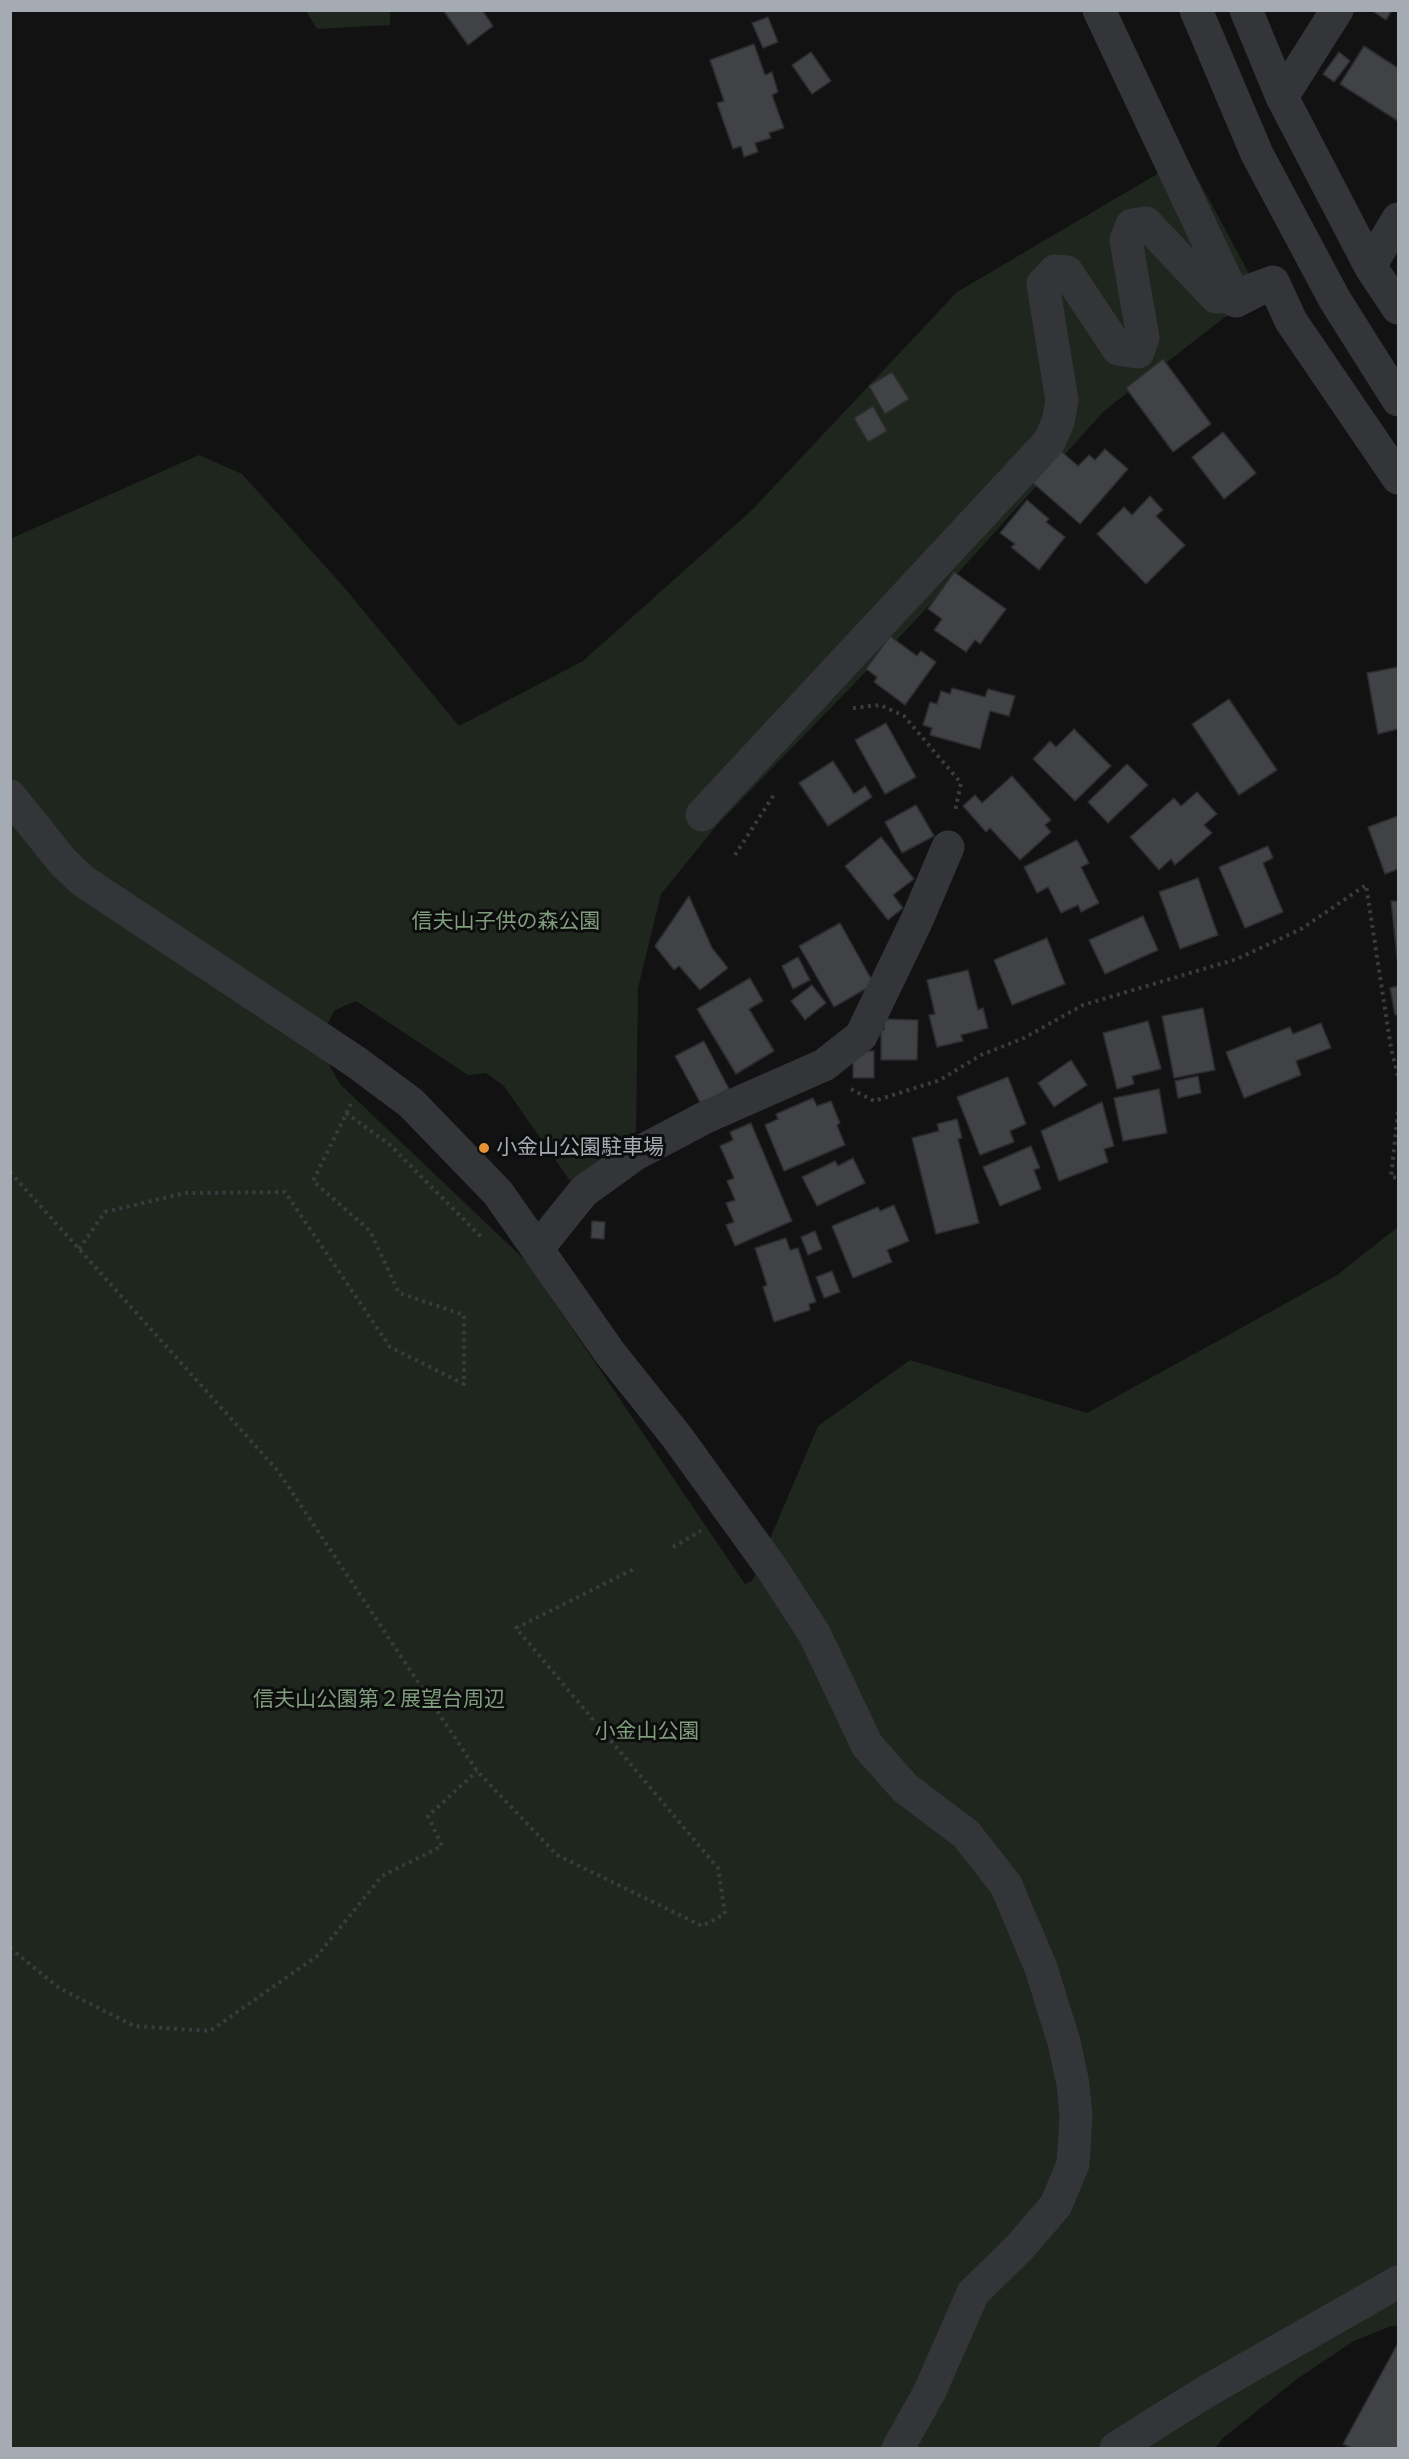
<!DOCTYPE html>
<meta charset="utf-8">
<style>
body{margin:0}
#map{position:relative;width:1409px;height:2459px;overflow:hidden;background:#121213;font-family:Inter,sans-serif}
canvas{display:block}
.frame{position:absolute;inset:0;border:12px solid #a4abb3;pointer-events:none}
</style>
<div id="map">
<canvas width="1409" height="2459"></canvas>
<div class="frame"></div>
</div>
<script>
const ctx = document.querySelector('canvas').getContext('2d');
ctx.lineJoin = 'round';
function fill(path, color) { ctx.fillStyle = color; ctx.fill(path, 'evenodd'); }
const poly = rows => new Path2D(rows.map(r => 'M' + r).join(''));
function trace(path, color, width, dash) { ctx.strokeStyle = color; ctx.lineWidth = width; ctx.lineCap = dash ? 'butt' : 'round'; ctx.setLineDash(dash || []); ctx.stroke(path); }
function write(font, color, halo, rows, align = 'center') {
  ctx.font = font + ' Inter,"Noto Sans JP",sans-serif'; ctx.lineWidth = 6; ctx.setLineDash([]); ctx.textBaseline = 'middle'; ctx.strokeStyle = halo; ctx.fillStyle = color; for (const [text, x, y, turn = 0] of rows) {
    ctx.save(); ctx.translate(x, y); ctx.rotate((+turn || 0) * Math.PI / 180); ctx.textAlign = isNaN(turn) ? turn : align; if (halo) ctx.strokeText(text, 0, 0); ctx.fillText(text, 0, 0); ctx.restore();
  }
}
const green = poly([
 [306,11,390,11,390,25,317,29],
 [1186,157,1263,299,1225,317,1104,411,912,624,718,824,661,894,638,988,636,1132,570,1181,504,1086,486,1073,468,1075,356,1001,335,1010,317,1043,340,1084,527,1262,745,1584,752,1581,818,1426,910,1360,1087,1413,1337,1275,1398,1227,1398,2326,1391,2326,1354,2341,1297,2379,1223,2438,1215,2448,11,2448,10,539,199,455,242,474,343,586,459,726,583,661,752,510,957,292]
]);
const building = poly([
 [443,10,482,10,493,26,468,45,443,10],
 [1371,10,1392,10,1386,20,1371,10],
 [768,17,778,42,763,48,752,23,768,17],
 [754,44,765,75,772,72,778,92,772,95,784,128,769,133,771,138,755,143,758,152,744,157,741,146,733,149,717,103,724,101,710,60,754,44],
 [1364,46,1398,68,1398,121,1340,84,1364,46],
 [811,52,831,81,812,94,792,65,811,52],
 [1339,52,1350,61,1334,82,1323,74,1339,52],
 [1163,359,1211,424,1173,452,1126,388,1163,359],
 [892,372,909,399,885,414,869,386,892,372],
 [873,406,887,431,868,442,854,418,873,406],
 [1223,432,1256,473,1224,499,1192,457,1223,432],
 [1105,449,1128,469,1080,524,1033,483,1061,451,1078,466,1089,455,1095,460,1105,449],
 [1150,496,1163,510,1156,516,1185,545,1146,584,1097,534,1124,507,1132,515,1150,496],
 [1027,500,1049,519,1046,522,1065,537,1039,570,1011,547,1015,544,1000,533,1027,500],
 [954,572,1006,609,980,644,975,640,966,652,934,630,942,619,928,609,954,572],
 [890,636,917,656,921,651,936,662,905,705,874,682,877,677,866,669,890,636],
 [1398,667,1398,729,1378,734,1367,673,1398,667],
 [952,688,985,697,988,689,1015,696,1009,716,990,711,980,749,930,735,932,728,923,725,930,702,937,704,941,691,950,694,952,688],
 [1229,699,1277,770,1239,795,1192,724,1229,699],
 [886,723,916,777,885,794,855,740,886,723],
 [1074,729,1111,766,1075,801,1033,759,1050,741,1056,747,1074,729],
 [833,761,854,794,865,786,872,797,828,826,799,783,833,761],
 [1127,764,1148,785,1108,823,1088,802,1127,764],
 [1012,776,1051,820,1045,825,1051,832,1020,860,990,828,986,832,963,806,975,795,982,803,1012,776],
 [1197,792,1217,814,1204,825,1212,833,1175,865,1171,859,1159,870,1130,837,1174,798,1181,806,1197,792],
 [916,805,934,836,902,853,885,822,916,805],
 [1398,816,1398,869,1385,874,1368,827,1398,816],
 [881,837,914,879,893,895,903,908,888,920,845,866,881,837],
 [1077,840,1089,863,1081,867,1099,903,1081,912,1078,905,1061,913,1048,887,1037,893,1024,867,1077,840],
 [1268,846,1273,858,1263,863,1283,912,1245,928,1219,867,1268,846],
 [1198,878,1218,935,1180,949,1159,892,1198,878],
 [689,896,712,948,728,968,700,990,679,966,674,970,655,946,689,896],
 [1391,901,1398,901,1398,967,1391,901],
 [1143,916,1158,950,1105,974,1089,940,1143,916],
 [840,923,874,984,834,1007,799,946,840,923],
 [1047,938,1065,984,1012,1005,994,960,1047,938],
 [798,957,810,980,793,989,782,966,798,957],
 [968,970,978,1010,983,1008,988,1028,961,1035,963,1041,937,1047,929,1015,935,1014,927,980,968,970],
 [750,978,763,1001,749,1009,774,1051,736,1074,697,1009,750,978],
 [812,985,826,1003,805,1020,791,1001,812,985],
 [1398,986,1398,1014,1395,1015,1390,988,1398,986],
 [1203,1008,1215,1070,1174,1078,1162,1016,1203,1008],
 [884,1019,918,1020,917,1060,881,1060,881,1030,884,1030,884,1019],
 [1148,1021,1161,1069,1132,1076,1134,1084,1117,1089,1103,1033,1148,1021],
 [1321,1023,1331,1048,1296,1061,1301,1075,1244,1098,1226,1052,1290,1027,1293,1034,1321,1023],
 [704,1041,729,1089,701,1104,675,1056,704,1041],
 [853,1051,874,1051,874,1078,853,1078,853,1051],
 [1071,1060,1087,1085,1054,1107,1038,1083,1071,1060],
 [1198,1076,1201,1093,1178,1098,1175,1081,1198,1076],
 [1008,1077,1026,1124,1010,1131,1014,1142,980,1155,957,1097,1008,1077],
 [1159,1089,1167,1133,1123,1141,1114,1098,1159,1089],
 [813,1098,817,1106,831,1101,840,1123,837,1125,845,1145,784,1171,765,1125,778,1119,776,1114,813,1098],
 [1102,1102,1114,1146,1104,1149,1108,1162,1059,1181,1041,1131,1102,1102],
 [957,1119,962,1138,958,1139,979,1223,936,1234,912,1138,939,1131,937,1124,957,1119],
 [751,1123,792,1221,735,1246,726,1225,734,1222,726,1203,735,1200,727,1181,734,1178,720,1146,733,1140,730,1132,751,1123],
 [1031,1146,1040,1168,1034,1170,1041,1189,1000,1206,983,1167,1031,1146],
 [853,1158,865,1183,817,1206,802,1177,835,1161,838,1166,853,1158],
 [894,1205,909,1241,887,1250,892,1262,853,1278,832,1226,878,1207,880,1211,894,1205],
 [592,1221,605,1222,604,1239,591,1238,592,1221],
 [815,1231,822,1249,808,1255,801,1237,815,1231],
 [786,1238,790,1250,798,1248,816,1302,809,1304,810,1310,774,1322,763,1287,767,1285,755,1248,786,1238],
 [832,1271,840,1292,824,1298,816,1277,832,1271],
 [1398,2343,1398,2448,1352,2448,1343,2444,1398,2343]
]);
const path = poly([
 [853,708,880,705,904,716,961,783,955,811],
 [735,855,775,793],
 [851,1089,874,1101,940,1080,981,1055,1024,1038,1083,1005,1237,959,1301,929,1366,885,1391,1048,1398,1076],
 [1398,1112,1391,1177,1398,1178],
 [346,1113,390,1145,482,1238],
 [10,1172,278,1471,477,1771,557,1855,702,1926,725,1914,718,1868,516,1628,634,1569],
 [79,1249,105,1212,185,1193,285,1192,390,1347,464,1384,464,1315,399,1293,370,1231,313,1181,351,1104],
 [673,1547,701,1531],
 [10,1948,59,1988,134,2026,210,2031,317,1956,382,1876,442,1846,428,1816,477,1771]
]);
const minor = poly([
 [1099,10,1236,301,1273,282,1291,321,1398,478],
 [1196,10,1257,154,1335,300,1398,400],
 [1246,10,1282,97,1370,266,1398,308],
 [1282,97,1337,10],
 [1370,266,1398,219],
 [10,796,63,862,83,881,356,1062,411,1103,498,1193,610,1353,677,1437,773,1570,815,1635,867,1745,905,1788,966,1834,1006,1885,1041,1968,1064,2042,1073,2084,1076,2116,1073,2164,1056,2205,1020,2247,973,2293,929,2393,898,2448],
 [702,815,1049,442,1058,422,1062,401,1043,284,1055,271,1067,272,1118,349,1138,352,1143,338,1126,240,1132,225,1146,223,1216,297,1235,296,1273,282],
 [538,1248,584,1191,634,1155,706,1117,824,1065,861,1036,916,922,948,847],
 [1116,2448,1207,2391,1398,2282]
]);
const markers = [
 [484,1148,6,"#e69037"]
];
const parkNames = [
 ["信夫山子供の森公園",506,922],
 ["信夫山公園第２展望台周辺",379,1700],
 ["小金山公園",647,1732]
];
const poiNames = [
 ["小金山公園駐車場",496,1148]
];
fill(green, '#1f261e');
fill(building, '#414246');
trace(building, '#2c2d2f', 1.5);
trace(path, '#393c3f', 4, [3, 4.5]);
trace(minor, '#333538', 33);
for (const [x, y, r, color] of markers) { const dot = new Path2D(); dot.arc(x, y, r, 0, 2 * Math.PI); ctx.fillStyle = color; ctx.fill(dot); trace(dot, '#0d0d0e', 2); }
write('21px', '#7f9d7c', '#0d0d0e', parkNames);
write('21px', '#a4abb3', '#0d0d0e', poiNames, 'left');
</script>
